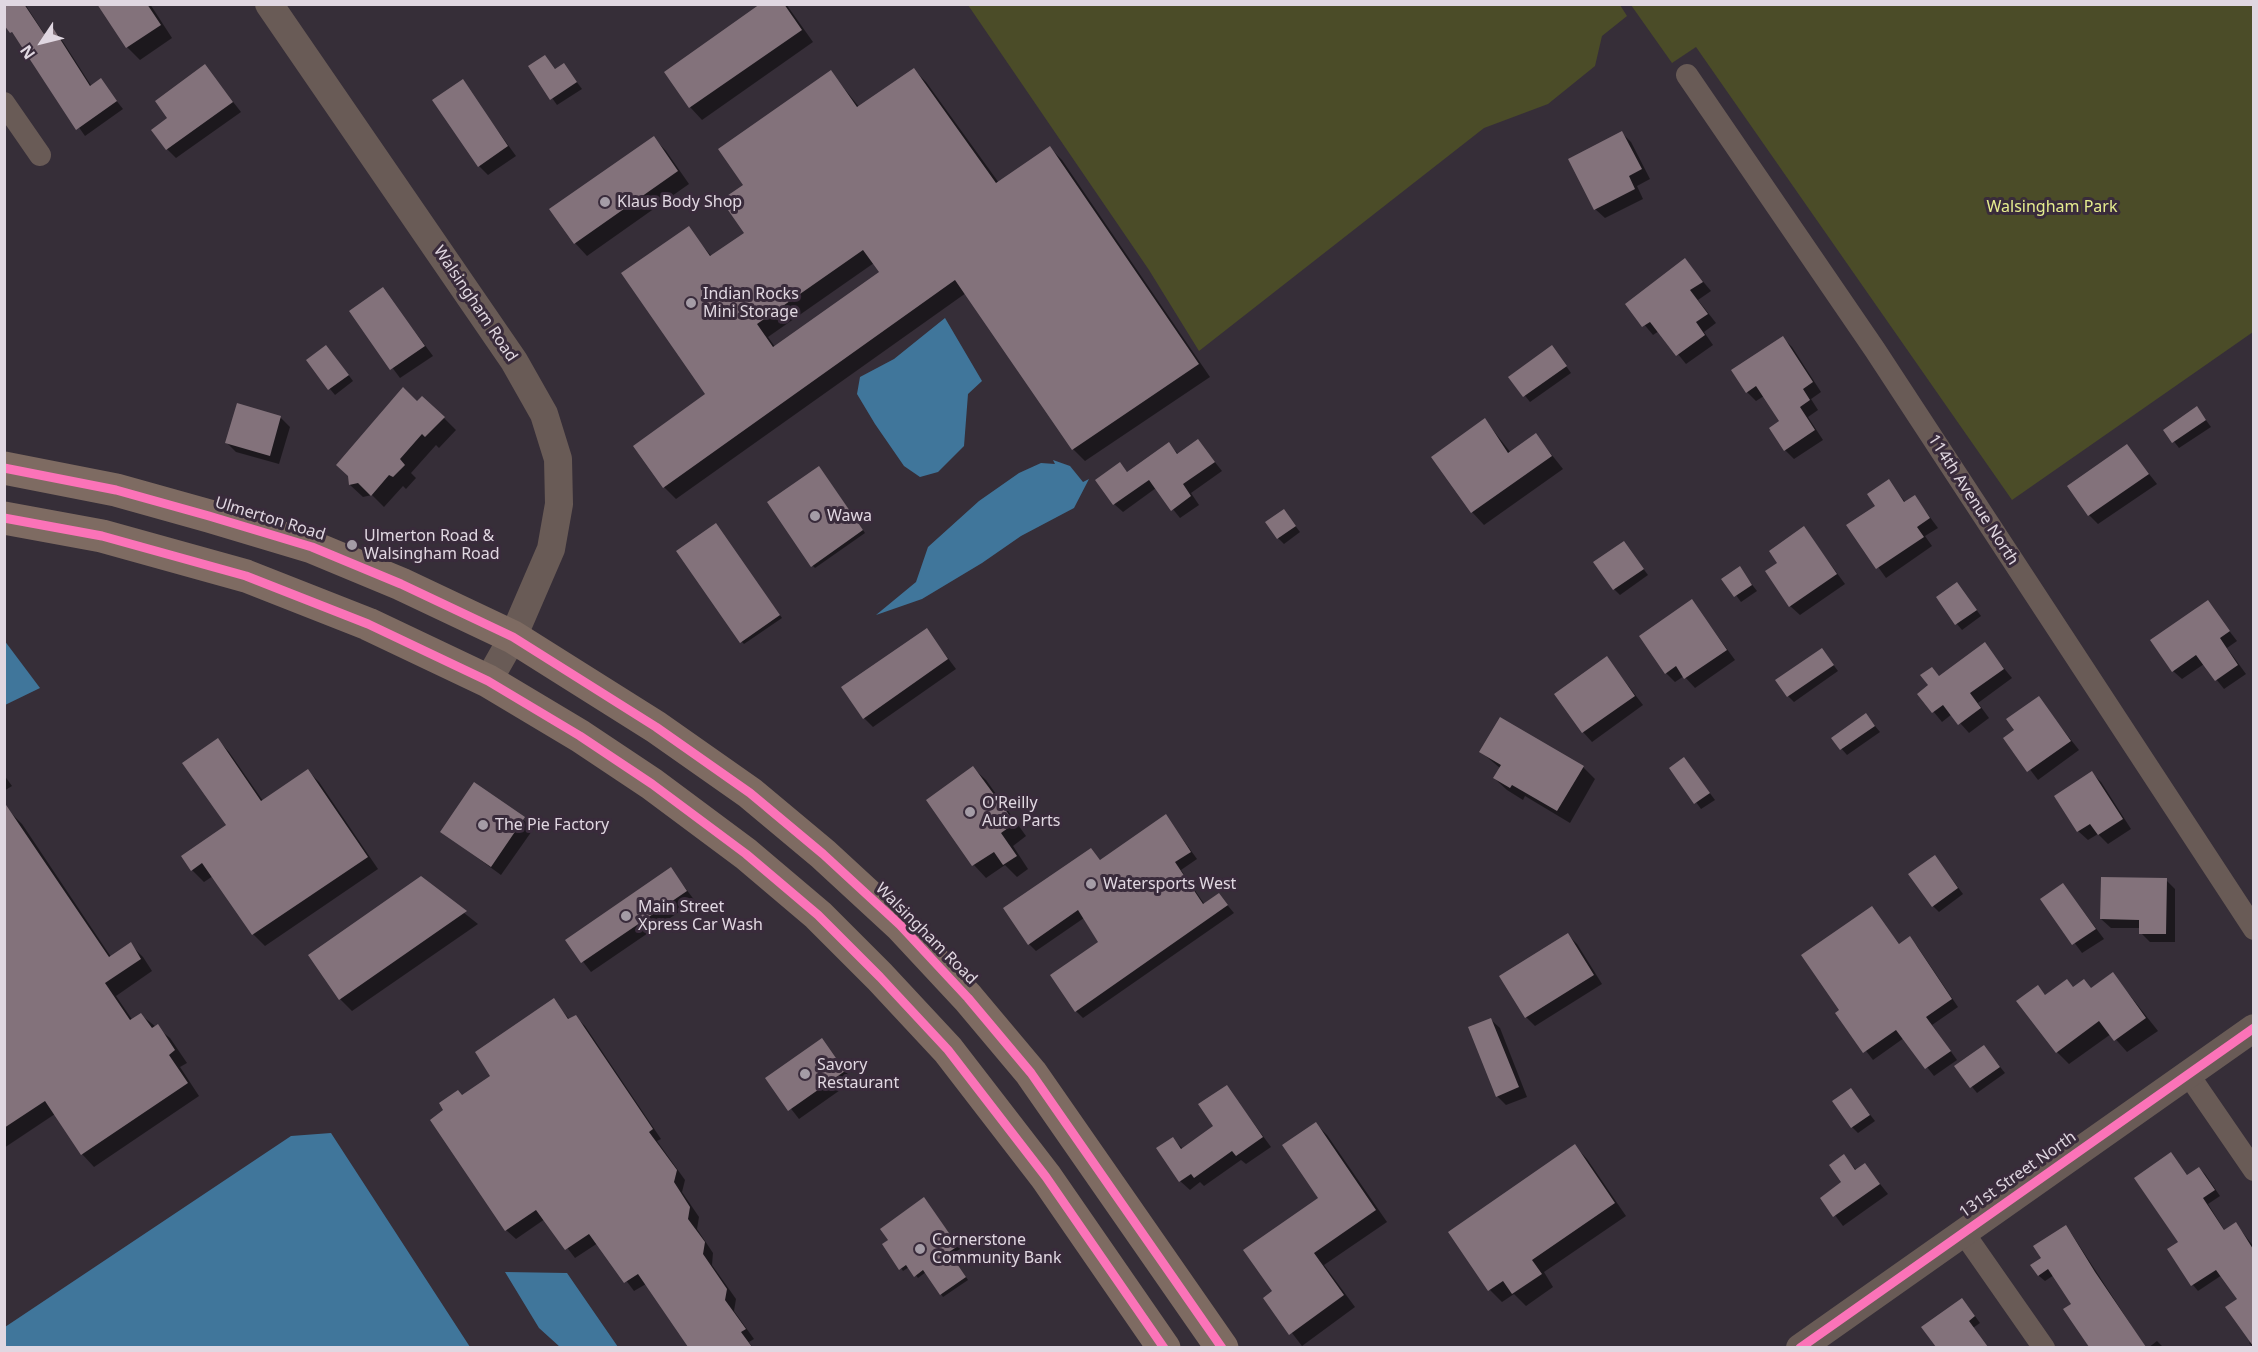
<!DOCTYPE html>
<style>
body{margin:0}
#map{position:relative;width:2258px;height:1352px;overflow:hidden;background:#362e38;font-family:"Noto Sans",sans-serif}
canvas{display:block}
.frame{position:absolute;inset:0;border:6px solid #e0d7e1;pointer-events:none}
.north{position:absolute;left:12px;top:12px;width:60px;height:60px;-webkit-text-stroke:4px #392b3b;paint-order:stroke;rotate:235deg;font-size:16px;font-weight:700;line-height:24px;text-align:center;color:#e0d7e1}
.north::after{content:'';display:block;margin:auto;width:21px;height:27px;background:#e0d7e1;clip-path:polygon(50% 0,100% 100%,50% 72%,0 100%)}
</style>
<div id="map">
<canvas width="2258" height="1352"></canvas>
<div class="frame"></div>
<div class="north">N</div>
</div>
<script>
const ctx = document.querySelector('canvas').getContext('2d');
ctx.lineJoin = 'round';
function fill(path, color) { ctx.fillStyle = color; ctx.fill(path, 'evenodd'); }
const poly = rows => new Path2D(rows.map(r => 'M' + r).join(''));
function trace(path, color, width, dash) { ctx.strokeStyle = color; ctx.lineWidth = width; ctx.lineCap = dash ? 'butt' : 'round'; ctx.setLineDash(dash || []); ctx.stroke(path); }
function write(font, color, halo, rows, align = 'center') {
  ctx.font = font + ' "Noto Sans",sans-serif'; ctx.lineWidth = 6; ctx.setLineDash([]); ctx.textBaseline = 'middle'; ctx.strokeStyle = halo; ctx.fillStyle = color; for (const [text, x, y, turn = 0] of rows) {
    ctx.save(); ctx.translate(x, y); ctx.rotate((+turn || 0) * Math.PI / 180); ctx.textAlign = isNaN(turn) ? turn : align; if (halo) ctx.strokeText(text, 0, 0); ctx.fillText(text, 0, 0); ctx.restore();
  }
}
const green = poly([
 [1620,5,1627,16,1602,36,1595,66,1548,104,1484,128,1199,351,1149,270,968,5],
 [1631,5,2253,5,2253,332,2012,500,1696,47,1672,63]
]);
const water = poly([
 [945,318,982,381,968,394,964,446,938,472,920,477,904,466,875,424,857,394,860,377,894,359],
 [1053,460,1070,466,1083,482,1089,479,1074,508,1021,536,982,563,922,599,876,615,916,582,928,547,979,501,1019,473,1041,463,1055,464],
 [4,640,40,688,5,705,4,704],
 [331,1133,470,1347,5,1347,5,1327,291,1136],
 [505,1272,567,1273,618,1347,560,1347,539,1328]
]);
const shadow = poly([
 [4,4,25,4,45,35,53,30,60,37,92,87,100,80,123,109,85,136,4,21],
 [98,4,150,4,172,38,140,60,127,47],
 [763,4,786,4,813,42,702,120,690,107],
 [545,56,556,70,564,65,582,89,557,105,530,67],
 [205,66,241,112,176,158,167,149,169,118],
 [914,70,926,82,999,183,1050,148,1062,160,1210,377,1085,461,1073,449,966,293,676,499,664,487,707,394,688,228,712,257,746,233,746,185,831,72,859,107],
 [874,263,881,272,775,347,768,337],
 [462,81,516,156,488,175,479,166],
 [1622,133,1631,142,1650,179,1637,186,1643,199,1605,218,1595,209,1570,160],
 [654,138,666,151,689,184,587,256,575,243],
 [1685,260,1711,291,1698,300,1716,323,1704,332,1713,345,1686,364,1659,331,1653,335,1627,304],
 [383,289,433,356,400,378,351,312],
 [1783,338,1792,347,1821,392,1811,399,1818,410,1808,417,1823,440,1794,459,1785,450,1781,421,1764,396,1756,401,1747,392],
 [332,353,353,381,335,395,330,389],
 [1557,353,1571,373,1530,402,1510,377],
 [418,403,444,418,456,430,439,448,436,445,411,473,416,478,406,489,403,486,384,507,372,495,363,497,350,485,350,477],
 [2197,408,2211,427,2179,448,2165,430],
 [280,417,290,427,279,464,236,452,227,443],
 [1485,420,1511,453,1536,435,1563,469,1484,525,1472,512],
 [1198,441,1222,471,1191,493,1199,505,1180,518,1156,488,1123,512,1114,504,1119,464,1128,473,1169,444,1179,455],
 [2127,446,2157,484,2098,524,2089,515],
 [821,470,865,533,815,568,813,566],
 [1888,481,1906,503,1915,497,1938,528,1925,536,1932,546,1886,578,1848,525,1877,506],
 [1284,511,1300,532,1284,544,1278,538],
 [718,528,782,618,744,644,742,642],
 [1804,528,1845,584,1800,615,1790,606,1779,563],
 [1624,543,1648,575,1620,595,1614,589],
 [1739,568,1757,591,1741,602,1724,579],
 [1957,584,1981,616,1962,630,1957,624],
 [1692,601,1735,660,1695,688,1684,676,1675,682,1666,673],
 [2207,602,2237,641,2227,648,2246,674,2224,689,2204,664,2182,679,2173,671],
 [927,630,956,669,873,727,864,718],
 [1984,644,2012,678,1978,703,1989,718,1969,733,1952,714,1942,722,1919,694,1930,686,1932,669,1940,677],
 [1822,650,1838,671,1794,702,1788,696],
 [1607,658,1643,705,1592,742,1583,732],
 [2038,698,2079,750,2038,780,2006,738,2016,731],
 [1866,715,1880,732,1847,755,1833,739],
 [218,740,229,752,263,801,308,771,319,782,378,869,265,946,253,934,213,876,204,882,192,870,228,826],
 [1481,752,1583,767,1595,779,1570,823,1525,796,1523,800,1507,790,1494,778,1500,768],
 [1684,759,1715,800,1701,809,1671,768],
 [973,768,986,780,1026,836,1013,846,1028,869,1017,877,1005,865,986,878,974,865,928,800],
 [2092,773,2101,782,2131,829,2108,844,2098,834,2088,840,2078,831],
 [4,775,12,786,4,791],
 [475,784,534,828,501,875,442,832],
 [10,812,22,824,111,957,130,944,143,957,152,971,116,996,133,1021,141,1015,170,1038,187,1063,180,1067,199,1096,94,1167,82,1154,55,1114,4,1148,4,981],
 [1166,816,1197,859,1181,870,1205,905,1219,895,1234,913,1083,1018,1076,1011,1100,942,1084,918,1036,951,1029,944,1091,850,1101,861],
 [1940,863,1963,894,1939,912,1933,906],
 [671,869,695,901,591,972,567,941],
 [420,878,478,924,352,1011,340,999],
 [2166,880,2175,889,2175,942,2150,942,2141,933,2141,928,2111,928,2101,919],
 [2063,884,2104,939,2082,953,2042,899],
 [1872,908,1900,945,1909,938,1917,946,1958,1007,1932,1025,1957,1060,1934,1076,1904,1038,1873,1060,1837,1013,1841,1010],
 [1568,935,1577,944,1602,984,1535,1026,1526,1017],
 [2113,974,2158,1031,2127,1052,2111,1034,2069,1064,2057,1052,2038,987,2046,996,2074,988,2092,989],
 [553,1000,570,1020,576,1017,585,1026,661,1139,657,1141,685,1180,682,1192,699,1217,697,1229,713,1253,712,1265,736,1299,734,1311,754,1339,749,1342,753,1348,690,1348,646,1284,634,1291,598,1243,575,1258,545,1219,516,1239,506,1230,432,1120,492,1076],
 [1490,1019,1500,1028,1527,1097,1506,1105,1497,1096],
 [822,1040,853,1081,799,1119,767,1078],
 [1989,1053,2005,1073,1977,1093,1956,1067],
 [1227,1087,1271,1147,1246,1164,1241,1160,1204,1186,1200,1182,1190,1190,1180,1181,1173,1139,1183,1149,1215,1127],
 [1851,1090,1875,1121,1858,1133,1852,1127],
 [1316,1124,1327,1135,1387,1222,1324,1265,1355,1307,1302,1346,1265,1298,1274,1292,1320,1199],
 [1575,1146,1587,1159,1626,1216,1544,1272,1553,1287,1526,1306,1514,1294,1502,1302,1490,1290,1450,1233],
 [2171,1154,2188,1176,2199,1168,2205,1174,2220,1196,2208,1204,2225,1231,2236,1224,2254,1247,2254,1348,2249,1343,2252,1341,2239,1299,2222,1275,2198,1291,2193,1285,2180,1242],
 [1844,1156,1857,1171,1865,1165,1888,1194,1843,1226,1822,1198,1843,1183],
 [927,1202,960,1249,951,1255,968,1280,943,1297,926,1272,918,1278,909,1267,903,1271,884,1244],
 [2065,1227,2071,1233,2146,1348,2090,1348,2065,1309,2073,1304,2054,1275,2045,1281,2039,1276,2032,1265,2043,1258],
 [1967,1305,1980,1323,1973,1328,1988,1348,1938,1348,1923,1327],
 [2157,1341,2164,1348,2148,1348]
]);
const building = poly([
 [4,4,24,4,44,34,53,28,90,86,101,78,117,101,76,130,12,32,10,33,4,25],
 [97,4,147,4,161,25,126,48],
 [760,4,784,4,802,30,689,108,664,72],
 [545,55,555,69,564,63,577,82,550,100,528,66],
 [205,64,233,102,166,150,151,130,167,118,155,101],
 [914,68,996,183,1050,146,1199,364,1072,450,955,280,663,488,633,446,705,394,621,273,689,226,710,256,744,233,721,200,743,185,718,149,831,70,857,107],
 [863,250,879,272,773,347,757,324],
 [463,79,508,146,478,167,432,100],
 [1622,131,1642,169,1629,176,1635,189,1594,210,1568,159],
 [654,136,678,171,574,244,549,209],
 [1685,258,1703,282,1690,290,1708,314,1696,322,1705,335,1676,356,1650,322,1642,327,1625,304],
 [383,287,425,346,390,370,349,311],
 [1783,336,1813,382,1803,389,1810,400,1800,407,1815,430,1784,451,1769,428,1779,421,1756,386,1746,393,1731,370],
 [326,345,349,375,328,390,306,360],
 [1552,345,1567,366,1523,397,1508,377],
 [403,387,417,401,422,396,445,417,425,437,422,434,400,459,405,465,393,477,389,475,371,496,358,483,349,485,348,476,336,465],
 [237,403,281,416,270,456,225,443],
 [2197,406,2206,420,2172,443,2163,430],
 [1485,418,1508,453,1536,433,1552,456,1471,513,1431,457],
 [1198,439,1215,462,1183,484,1191,496,1171,511,1149,480,1113,505,1095,480,1120,462,1127,472,1169,442,1177,454],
 [2127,444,2149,474,2088,516,2067,486],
 [819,466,863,530,811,567,767,502],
 [1889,479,1904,502,1915,495,1930,518,1917,527,1924,537,1876,569,1846,525,1875,506,1867,494],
 [1284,509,1296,526,1277,539,1265,522],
 [716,523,780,615,740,643,676,551],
 [1804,526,1837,574,1789,607,1765,571,1777,563,1769,551],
 [1624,541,1644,569,1613,590,1593,562],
 [1740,566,1752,585,1734,597,1721,579],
 [1957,582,1977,610,1955,625,1936,597],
 [1692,599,1727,650,1684,679,1676,666,1665,674,1639,636],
 [2208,600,2230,631,2220,638,2238,665,2215,681,2196,655,2172,672,2150,640],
 [927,628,948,659,863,719,841,687],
 [1985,642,2004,669,1970,693,1981,708,1958,725,1943,705,1932,713,1917,694,1928,685,1920,675,1932,667,1939,676],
 [1822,648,1834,665,1787,697,1775,680],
 [1607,656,1635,696,1582,733,1554,694],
 [2039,696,2071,741,2027,772,2003,738,2014,730,2006,719],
 [1866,713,1875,726,1840,750,1831,738],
 [1500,717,1584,766,1557,811,1512,785,1510,788,1493,778,1501,765,1479,752],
 [218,738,261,801,308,769,368,857,252,935,202,863,191,871,181,856,226,825,182,763],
 [1684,757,1710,793,1694,804,1669,768],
 [973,766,1015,823,1001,833,1017,856,1003,865,994,852,972,866,926,800],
 [2092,771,2123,819,2098,835,2090,824,2077,832,2054,796],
 [474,782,525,817,491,867,440,832],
 [4,802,109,957,131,942,141,959,105,983,130,1020,141,1013,152,1028,158,1024,175,1050,169,1055,188,1083,81,1155,45,1101,4,1128],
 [1166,814,1191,852,1175,862,1203,904,1219,893,1228,905,1075,1012,1050,975,1098,942,1078,910,1028,945,1003,908,1091,848,1100,860],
 [1935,855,1958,888,1932,907,1908,874],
 [671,867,687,891,581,963,565,940],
 [421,876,467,911,339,1000,308,955],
 [2101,877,2167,878,2166,934,2139,934,2139,920,2100,919],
 [2063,883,2096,929,2072,945,2040,899],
 [1872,906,1899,944,1910,936,1952,999,1926,1017,1951,1051,1925,1069,1896,1030,1863,1053,1835,1013,1839,1010,1801,955],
 [1568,933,1594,975,1525,1018,1499,976],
 [2113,972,2146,1018,2114,1041,2099,1021,2056,1053,2016,1001,2038,985,2045,995,2067,979,2073,987,2084,979,2091,988],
 [554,998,568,1019,576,1015,653,1129,649,1132,677,1170,674,1182,690,1207,688,1219,705,1242,703,1254,727,1289,725,1300,746,1329,741,1332,752,1347,688,1347,638,1274,624,1283,589,1234,565,1250,536,1210,505,1231,430,1120,443,1110,439,1103,458,1090,462,1095,490,1076,475,1052],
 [1491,1018,1519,1087,1496,1097,1468,1027],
 [822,1038,845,1071,788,1111,765,1078],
 [1984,1045,2000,1067,1970,1088,1954,1066],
 [1227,1085,1263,1137,1236,1156,1232,1151,1194,1178,1191,1174,1179,1182,1156,1148,1173,1137,1181,1149,1213,1126,1198,1104],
 [1851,1088,1870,1115,1851,1128,1832,1101],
 [1316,1122,1376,1210,1314,1253,1344,1295,1289,1335,1263,1298,1272,1291,1243,1250,1318,1198,1282,1145],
 [1575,1144,1615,1203,1532,1260,1542,1274,1512,1294,1503,1281,1488,1291,1448,1232],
 [2171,1152,2187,1175,2199,1167,2215,1190,2203,1198,2224,1230,2236,1222,2253,1249,2253,1346,2225,1307,2237,1299,2216,1270,2191,1286,2167,1249,2178,1242,2134,1178],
 [1844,1154,1855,1170,1865,1163,1880,1184,1833,1217,1820,1198,1841,1182,1829,1165],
 [924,1197,958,1246,949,1252,966,1277,940,1295,923,1270,914,1277,906,1265,899,1270,882,1244,888,1240,880,1229],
 [2066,1225,2095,1272,2146,1347,2089,1347,2063,1309,2071,1304,2048,1269,2038,1276,2030,1265,2041,1258,2033,1246],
 [1962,1298,1975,1316,1969,1321,1988,1347,1936,1347,1921,1327]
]);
const minor = poly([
 [1687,75,1875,350,2254,929],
 [4,103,40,155],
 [2188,1074,2254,1170],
 [1963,1232,2044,1348]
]);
const tertiary = poly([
 [269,4,514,361,544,414,558,459,559,504,551,549,513,637,488,681],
 [1800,1348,2254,1028]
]);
const primary = poly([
 [4,468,116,490,209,516,312,547,401,584,513,637,656,727,750,793,823,854,900,925,968,998,1031,1073,1222,1348],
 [4,518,102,536,246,576,368,624,488,681,580,736,652,784,746,854,818,915,880,977,948,1050,1046,1177,1164,1348]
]);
const cycleway = poly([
 [4,468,116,490,209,516,312,547,401,584,513,637,656,727,750,793,823,854,900,925,968,998,1031,1073,1222,1348],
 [4,518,102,536,246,576,368,624,488,681,580,736,652,784,746,854,818,915,880,977,948,1050,1046,1177,1164,1348],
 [1800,1348,2254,1028]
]);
const markers = [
 [605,202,6,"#a49ca6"],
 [691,303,6,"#a49ca6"],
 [815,516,6,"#a49ca6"],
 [352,545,6,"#a49ca6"],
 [970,812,6,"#a49ca6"],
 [483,825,6,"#a49ca6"],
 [1091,884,6,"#a49ca6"],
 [626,916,6,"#a49ca6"],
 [805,1074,6,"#a49ca6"],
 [920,1249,6,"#a49ca6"]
];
const poiNames = [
 ["Klaus Body Shop",617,202],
 ["Indian Rocks",703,294],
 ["Mini Storage",703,312],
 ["Wawa",827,516],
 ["Ulmerton Road &",364,536],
 ["Walsingham Road",364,554],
 ["O'Reilly",982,803],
 ["Auto Parts",982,821],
 ["The Pie Factory",495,825],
 ["Watersports West",1103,884],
 ["Main Street",638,907],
 ["Xpress Car Wash",638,925],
 ["Savory",817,1065],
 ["Restaurant",817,1083],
 ["Cornerstone",932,1240],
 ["Community Bank",932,1258]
];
const parkNames = [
 ["Walsingham Park",2052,207]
];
const streetNames = [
 ["Walsingham Road",475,304,56],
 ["114th Avenue North",1973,500,57],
 ["Ulmerton Road",270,519,17],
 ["Walsingham Road",926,934,45],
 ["131st Street North",2018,1175,-35]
];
fill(green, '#4b4c28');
fill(water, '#40769b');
fill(shadow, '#0007');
fill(building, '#83727b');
trace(minor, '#695b56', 22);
trace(tertiary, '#695b56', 28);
trace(primary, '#7e6b62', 33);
trace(cycleway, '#fb73b8', 9);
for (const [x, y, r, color] of markers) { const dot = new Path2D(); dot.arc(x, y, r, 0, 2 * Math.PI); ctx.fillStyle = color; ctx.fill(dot); trace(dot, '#392b3b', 2); }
write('16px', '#e0d7e1', '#392b3b', poiNames, 'left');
write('16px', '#e5ec8e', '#392b3b', parkNames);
write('16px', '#e0d7e1', '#392b3b', streetNames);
</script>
